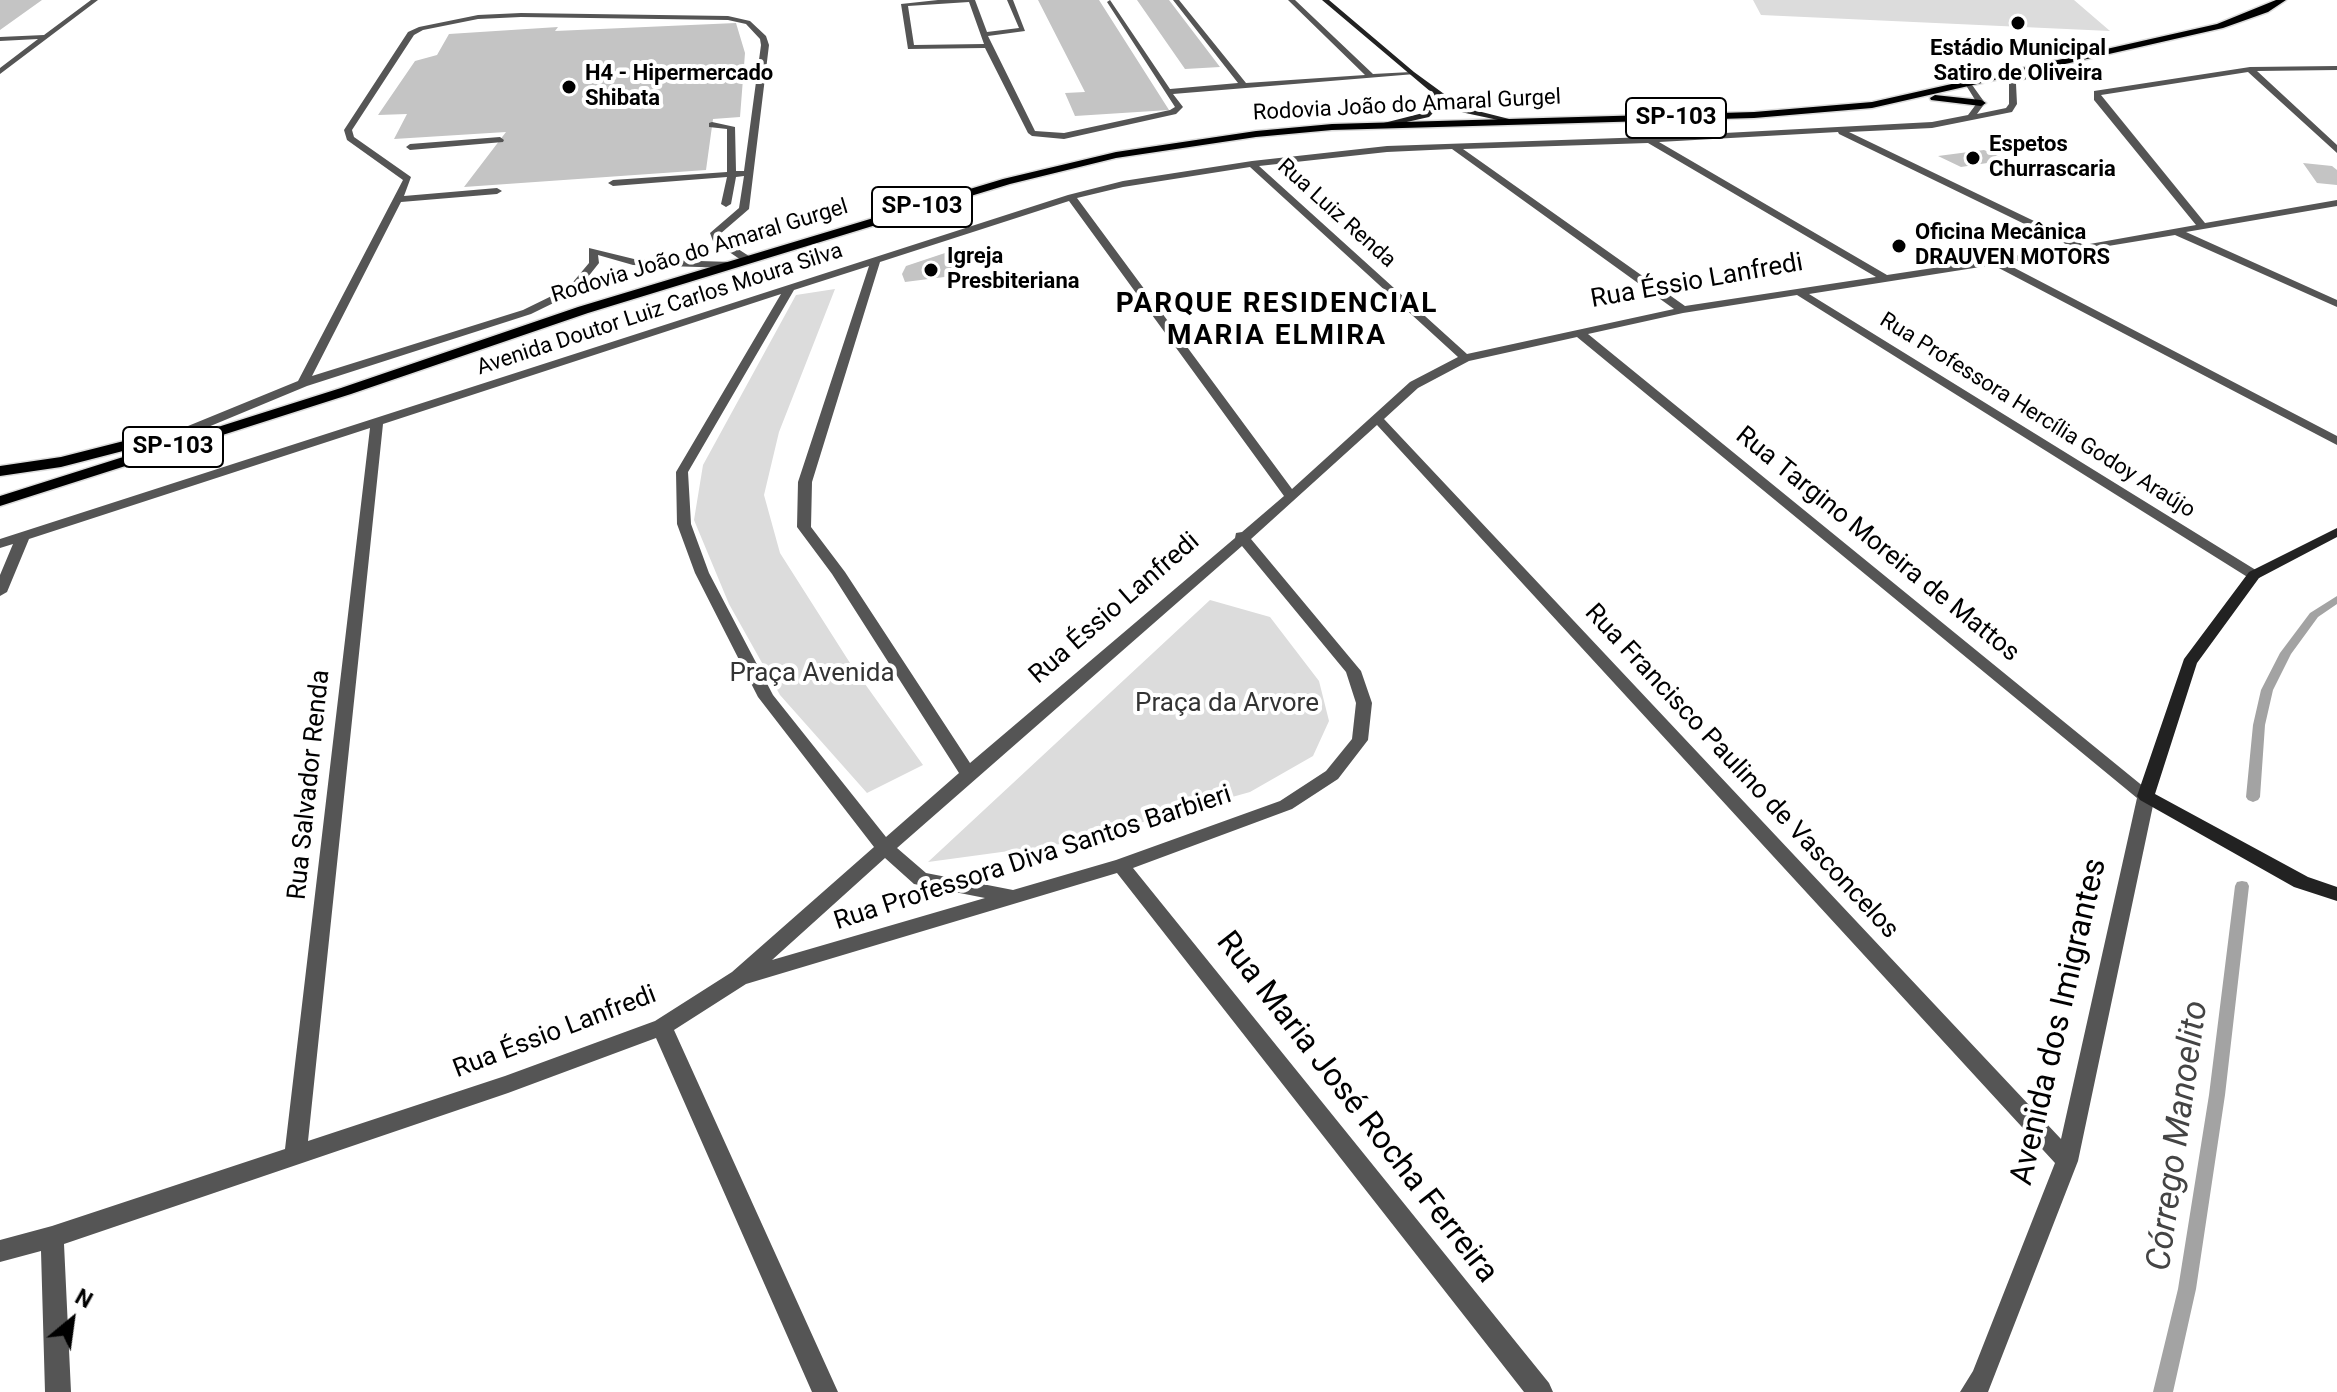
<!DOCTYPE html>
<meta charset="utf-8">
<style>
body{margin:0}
#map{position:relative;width:2337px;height:1392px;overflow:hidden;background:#fff;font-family:Roboto,sans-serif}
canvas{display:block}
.north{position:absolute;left:32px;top:1280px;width:80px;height:80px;-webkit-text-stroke:6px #fff;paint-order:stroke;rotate:29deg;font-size:22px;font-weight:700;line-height:32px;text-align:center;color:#000}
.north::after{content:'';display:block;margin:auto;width:28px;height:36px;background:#000;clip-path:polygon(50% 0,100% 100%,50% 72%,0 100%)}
</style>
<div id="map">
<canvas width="2337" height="1392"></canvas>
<div class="north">N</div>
</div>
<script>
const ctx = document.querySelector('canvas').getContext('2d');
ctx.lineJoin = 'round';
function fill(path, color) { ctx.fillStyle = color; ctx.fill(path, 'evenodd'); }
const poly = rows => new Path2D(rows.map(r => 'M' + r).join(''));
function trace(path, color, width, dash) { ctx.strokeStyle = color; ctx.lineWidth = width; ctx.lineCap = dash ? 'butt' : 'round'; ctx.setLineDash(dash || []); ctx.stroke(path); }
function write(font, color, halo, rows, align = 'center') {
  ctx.font = font + ' Roboto,sans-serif'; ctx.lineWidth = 8; ctx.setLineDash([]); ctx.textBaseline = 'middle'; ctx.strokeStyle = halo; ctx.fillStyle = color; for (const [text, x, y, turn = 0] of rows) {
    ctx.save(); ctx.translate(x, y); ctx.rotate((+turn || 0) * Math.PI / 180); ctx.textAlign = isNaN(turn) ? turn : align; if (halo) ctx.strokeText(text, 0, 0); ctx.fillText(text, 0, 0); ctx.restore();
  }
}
const green = poly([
 [1753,0,2074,0,2110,31,1761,15],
 [835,289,779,432,764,495,780,553,850,663,923,765,867,793,780,695,729,604,694,520,703,465,796,295],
 [1210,600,1270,617,1319,681,1329,721,1313,756,1250,792,1068,843,928,862]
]);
const stream = poly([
 [2337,596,2337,604,2318,617,2291,654,2273,690,2265,725,2260,797,2258,800,2253,802,2248,800,2246,797,2253,725,2261,690,2280,653,2310,613,2337,596],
 [2242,881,2247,882,2249,886,2225,1095,2196,1289,2173,1392,2153,1392,2178,1289,2209,1095,2235,886,2237,882,2242,881]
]);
const building = poly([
 [0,0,42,0,0,30],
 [1038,0,1099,0,1169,110,1075,116,1065,93,1085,92],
 [1137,0,1169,0,1220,67,1185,69],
 [736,23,745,53,740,117,713,119,706,170,464,187,506,132,394,139,407,114,378,115,415,61,437,55,449,34,558,27,555,31],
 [1984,150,2007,160,1961,167,1938,156],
 [2303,163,2332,166,2337,170,2337,185,2317,183],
 [948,252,960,275,905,282,902,274,906,266]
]);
const lane = poly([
 [91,0,98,0,0,74,0,68,38,39,0,41,0,37,44,35,91,0],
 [938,0,975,0,987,32,1019,28,1007,0,1013,0,1025,31,988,36,1035,131,1064,133,1170,110,1175,107,1107,2,1110,0,1170,89,1238,83,1173,0,1179,0,1246,83,1365,75,1288,0,1295,0,1373,74,1411,72,1415,74,1173,94,1183,107,1176,114,1064,139,1032,136,1028,133,985,48,908,49,901,4,938,0],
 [969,2,984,44,914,45,908,6,969,2],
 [521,13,728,16,750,21,766,36,769,45,749,209,720,234,721,238,752,258,752,262,744,262,713,241,710,233,739,208,744,176,736,177,731,204,726,207,721,204,727,177,613,186,608,183,613,180,727,172,727,129,709,127,709,123,712,122,735,127,736,171,744,171,761,45,760,39,746,24,728,20,521,17,478,19,423,30,414,35,352,130,354,137,411,177,404,196,497,188,502,191,497,194,401,202,312,376,523,310,568,288,589,263,589,248,634,259,732,262,737,265,732,268,633,265,598,255,599,263,576,292,531,314,307,386,196,432,188,432,188,426,298,381,403,180,347,140,344,130,408,32,419,27,478,15,521,13],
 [500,137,504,140,503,142,410,150,406,147,410,144,500,137]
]);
const street = poly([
 [2045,65,2052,67,2016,84,2017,104,2012,112,1932,128,1849,132,2084,245,2196,225,2094,100,2094,91,2250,67,2337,66,2337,70,2257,71,2337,145,2337,153,2248,72,2101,95,2205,223,2337,200,2337,206,2186,232,2337,300,2337,307,2175,235,2005,263,2337,436,2337,445,1993,265,1809,294,2259,572,2261,575,2259,578,2249,578,1797,295,1683,313,1588,334,2155,796,2078,1161,1988,1392,1960,1392,1973,1371,2055,1163,1377,425,1251,539,1361,671,1372,703,1368,740,1338,779,1292,809,1133,868,1549,1383,1553,1392,1524,1392,1117,873,746,984,674,1030,838,1392,812,1392,656,1038,508,1093,64,1244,71,1392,45,1392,41,1251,0,1262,0,1240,52,1226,285,1149,370,428,29,539,7,592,0,596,0,575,13,544,0,548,0,539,1068,195,1123,181,1252,161,1387,146,1649,137,1932,122,1968,115,1977,103,1964,82,1970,82,1985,103,1977,114,2006,108,2009,104,2009,81,2045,65],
 [1838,132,1839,134,2072,247,1887,275,1659,142,1838,132],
 [1648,143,1876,277,1685,306,1463,149,1648,143],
 [1452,149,1674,309,1467,354,1259,166,1387,152,1452,149],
 [1250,167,1458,357,1410,382,1292,489,1077,198,1123,187,1250,167],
 [1069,201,1284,496,1242,532,1236,533,1235,538,970,763,845,572,811,527,812,482,880,262,1069,201],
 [869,266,798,482,797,527,832,574,959,773,886,837,773,695,709,573,691,524,688,472,794,290,869,266],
 [781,294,676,472,677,524,695,573,758,697,874,847,732,972,655,1021,505,1076,308,1141,383,424,781,294],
 [1577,337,2137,798,2061,1139,1384,419,1418,388,1469,361,1577,337],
 [1242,546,1346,672,1356,703,1352,739,1326,771,1280,801,1116,860,1013,890,926,873,897,848,1242,546],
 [885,858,914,884,985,898,772,960,885,858]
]);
const secondary = poly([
 [1322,0,1329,0,1414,72,1462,107,1521,122,1517,124,1456,111,1438,97,1435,111,1429,117,1380,128,1380,124,1423,113,1427,110,1431,92,1322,0],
 [2337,528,2337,537,2259,578,2197,663,2155,794,2308,877,2337,887,2337,901,2294,887,2140,800,2137,796,2184,659,2249,572,2337,528]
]);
const primary = poly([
 [2276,0,2286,0,2268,12,2223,28,1872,108,1754,118,1332,130,1256,137,1116,158,1010,184,588,313,351,394,0,506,0,496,341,388,578,307,1003,179,1116,152,1256,131,1332,124,1754,112,1872,102,2217,24,2276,0],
 [1935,95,1981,100,1986,103,1981,106,1931,100,1930,98,1935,95],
 [175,428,183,433,181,436,61,467,0,476,0,466,61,457,175,428]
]);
const markers = [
 [2018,23,8,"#000"],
 [569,87,8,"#000"],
 [1973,158,8,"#000"],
 [1899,246,8,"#000"],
 [931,270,8,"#000"]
];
const farPoinames = [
 ["Estádio Municipal",2018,49,"center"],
 ["Satiro de Oliveira",2018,74,"center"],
 ["H4 - Hipermercado",585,74],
 ["Shibata",585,99],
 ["Espetos",1989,145],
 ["Churrascaria",1989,170],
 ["Oficina Mecânica",1915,233],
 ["DRAUVEN MOTORS",1915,258],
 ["Igreja",947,257],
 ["Presbiteriana",947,282]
];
const farStreetnames = [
 ["Rodovia João do Amaral Gurgel",1407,106,-3],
 ["Rua Luiz Renda",1336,214,42],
 ["Rodovia João do Amaral Gurgel",700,252,-17],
 ["Avenida Doutor Luiz Carlos Moura Silva",660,310,-18],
 ["Rua Professora Hercília Godoy Araújo",2037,416,32]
];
const shields = [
 [1676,118,100],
 [922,207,100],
 [173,447,100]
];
const shieldNames = [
 ["SP-103",1676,118],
 ["SP-103",922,207],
 ["SP-103",173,447]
];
const streetNames = [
 ["Rua Éssio Lanfredi",1697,282,-10],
 ["Rua Targino Moreira de Mattos",1877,545,39],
 ["Rua Éssio Lanfredi",1115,609,-41],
 ["Rua Francisco Paulino de Vasconcelos",1741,772,47],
 ["Rua Salvador Renda",310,785,-84],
 ["Rua Professora Diva Santos Barbieri",1033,859,-18],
 ["Rua Éssio Lanfredi",555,1033,-21]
];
const parkNames = [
 ["Praça Avenida",812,674],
 ["Praça da Arvore",1227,704]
];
const farDistrictnames = [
 ["PARQUE RESIDENCIAL",1277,305],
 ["MARIA ELMIRA",1277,337]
];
const nearStreetnames = [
 ["Avenida dos Imigrantes",2060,1022,-77],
 ["Rua Maria José Rocha Ferreira",1356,1108,52]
];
const nearWaternames = [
 ["Córrego Manoelito",2179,1136,-82]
];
fill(green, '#dcdcdc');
fill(stream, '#a3a3a3');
fill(building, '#c4c4c4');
trace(primary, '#dbdbdb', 3);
fill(lane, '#555');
fill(street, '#555');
fill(secondary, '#222');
fill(primary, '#000');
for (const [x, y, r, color] of markers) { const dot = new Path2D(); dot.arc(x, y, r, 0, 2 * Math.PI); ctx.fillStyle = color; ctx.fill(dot); trace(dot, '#fff', 3); }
write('bold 22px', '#000', '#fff', farPoinames, 'left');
write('22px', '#000', '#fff', farStreetnames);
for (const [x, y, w] of shields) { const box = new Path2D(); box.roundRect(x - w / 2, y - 20, w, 40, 6); ctx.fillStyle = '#fff'; ctx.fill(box); trace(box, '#000', 2); }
write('bold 24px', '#000', null, shieldNames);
write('26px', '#000', '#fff', streetNames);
write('26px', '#333', '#fff', parkNames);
ctx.letterSpacing = '2px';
write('bold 28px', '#000', '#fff', farDistrictnames);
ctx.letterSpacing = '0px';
write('32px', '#000', '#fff', nearStreetnames);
write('italic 34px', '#444', '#fff', nearWaternames);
</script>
